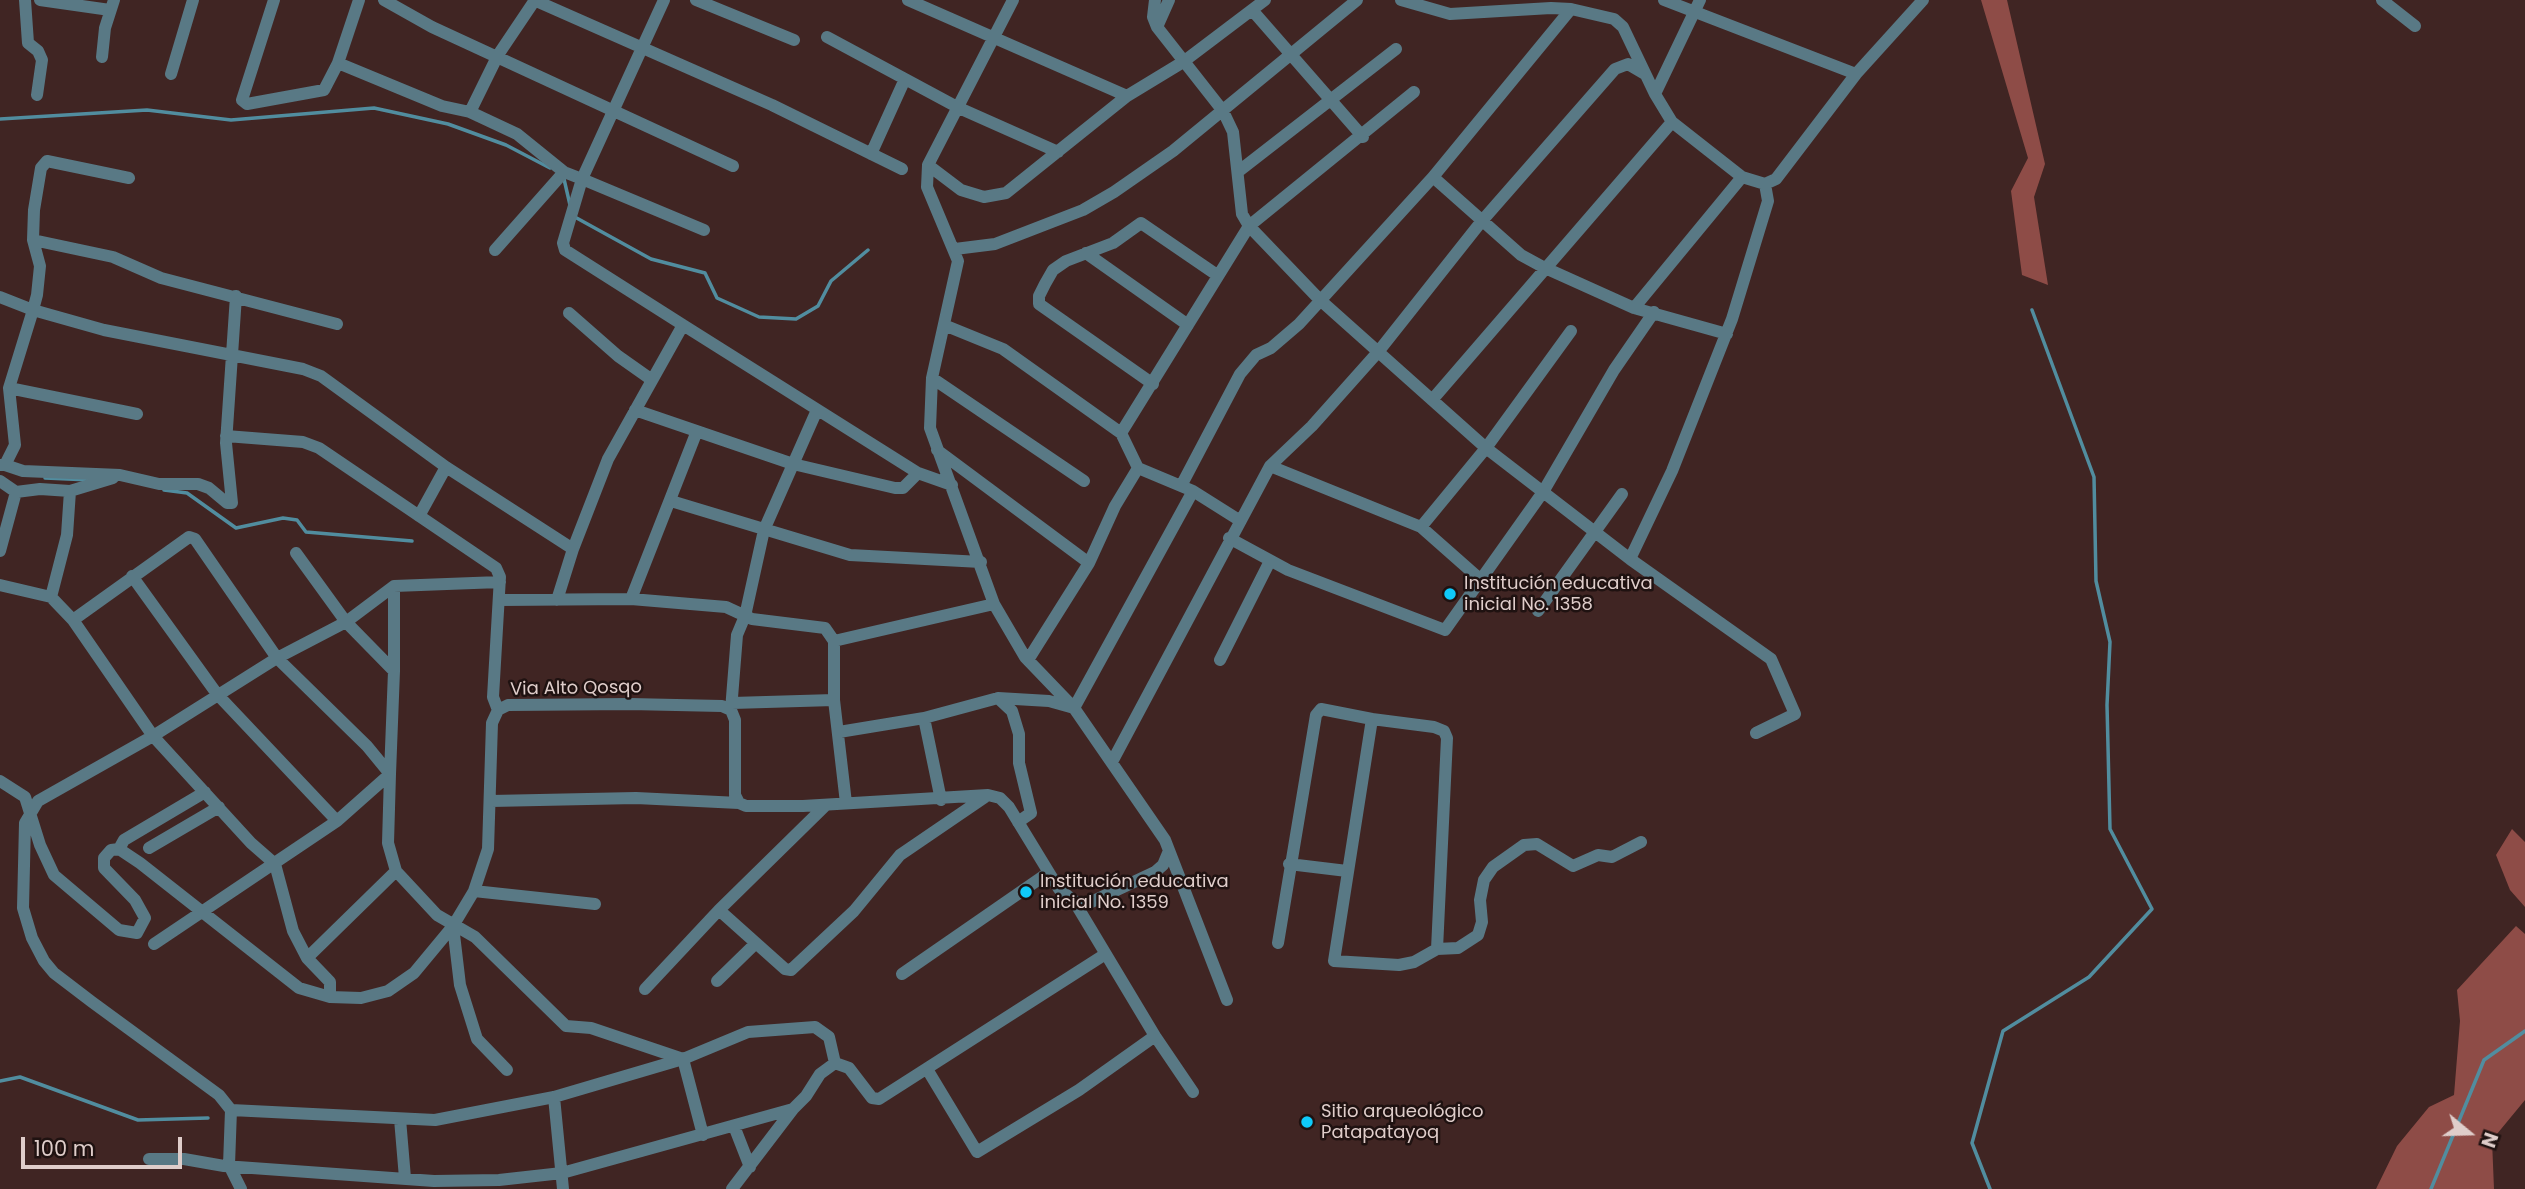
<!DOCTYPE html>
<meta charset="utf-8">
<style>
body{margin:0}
#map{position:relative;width:2525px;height:1189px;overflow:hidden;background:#402523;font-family:Poppins,sans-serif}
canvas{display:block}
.north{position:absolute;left:2434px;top:1098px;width:70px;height:70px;-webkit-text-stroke:5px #1f1211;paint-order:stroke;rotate:109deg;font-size:19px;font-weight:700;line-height:28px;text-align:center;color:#dfcdca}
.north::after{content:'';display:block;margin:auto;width:24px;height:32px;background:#dfcdca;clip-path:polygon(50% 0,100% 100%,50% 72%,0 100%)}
.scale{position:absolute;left:21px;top:1137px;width:161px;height:32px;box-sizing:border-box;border:4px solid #dfcdca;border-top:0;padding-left:9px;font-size:21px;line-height:24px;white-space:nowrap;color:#dfcdca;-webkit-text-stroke:5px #1f1211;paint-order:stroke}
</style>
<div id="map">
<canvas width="2525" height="1189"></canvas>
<div class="north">N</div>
<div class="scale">100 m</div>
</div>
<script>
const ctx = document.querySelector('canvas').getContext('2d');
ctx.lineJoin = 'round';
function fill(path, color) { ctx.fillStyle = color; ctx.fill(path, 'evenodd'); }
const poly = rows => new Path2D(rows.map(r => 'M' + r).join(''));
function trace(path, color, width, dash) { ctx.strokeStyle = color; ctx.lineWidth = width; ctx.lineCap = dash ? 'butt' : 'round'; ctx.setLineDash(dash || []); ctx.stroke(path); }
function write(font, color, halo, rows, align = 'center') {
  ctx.font = font + ' Poppins,sans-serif'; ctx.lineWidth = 5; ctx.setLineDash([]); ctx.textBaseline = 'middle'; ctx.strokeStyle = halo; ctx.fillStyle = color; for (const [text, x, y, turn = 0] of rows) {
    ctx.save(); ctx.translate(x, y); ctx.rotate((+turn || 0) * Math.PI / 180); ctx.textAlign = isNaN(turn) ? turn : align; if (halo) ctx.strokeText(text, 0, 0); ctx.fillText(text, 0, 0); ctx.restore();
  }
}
const forest = poly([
 [1981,0,2007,0,2045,164,2034,197,2048,285,2022,275,2011,191,2028,158],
 [2512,829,2525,842,2525,907,2510,890,2496,855],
 [2516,926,2525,934,2525,1100,2492,1140,2494,1189,2376,1189,2397,1146,2429,1107,2454,1095,2460,1021,2457,990]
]);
const stream = poly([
 [0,119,147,110,231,120,374,108,448,124,506,145,550,168],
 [564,179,570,205],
 [573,216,651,259,705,273,717,298,759,317,796,319,818,306,831,281,868,250],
 [45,478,90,480],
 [164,490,187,493,236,528,283,518,297,520,306,532,412,541],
 [0,1081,20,1077,138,1120,208,1118],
 [1990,1189,1972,1143,2003,1031,2089,977,2152,909,2110,829,2107,705,2110,642,2096,581,2094,477,2032,310],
 [2431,1189,2484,1060,2525,1031]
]);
const minor = poly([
 [25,0,28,43,38,51,42,60,37,95],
 [40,0,110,10],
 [274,0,242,100,247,104,324,90,338,63],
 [359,0,338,63,442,106,470,112,517,134,564,172,582,179,563,243,565,250,683,325],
 [384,0,432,27,733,166],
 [534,0,772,105,902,169],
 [664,0,582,179,704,230],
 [696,0,794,40],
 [908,0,1127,96],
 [1013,0,928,165,927,187,958,261,932,378,930,428,994,604,1025,657,1074,708,1165,840,1227,1000],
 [1155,0,1153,17,1157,27,1223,111,1233,132,1242,214,1249,226,1319,299,1486,448,1630,559,1771,659,1795,714,1756,733],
 [1401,0,1450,14,1551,8,1571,9,1614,19,1623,27,1655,94,1672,122,1742,177,1765,184,1776,179,1856,74,1923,0],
 [1664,0,1856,74],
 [2382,0,2415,26],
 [1252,10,1363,137],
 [1157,27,1169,0],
 [827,37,959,108,1058,152],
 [102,57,105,28,114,0],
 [171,74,193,0],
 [1655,94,1700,0],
 [470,112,498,55,535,0],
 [871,154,905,79],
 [928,165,961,190,984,197,1006,193,1127,96,1183,62,1265,0],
 [1239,171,1396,49],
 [1433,177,1521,255,1543,267,1634,308,1727,334],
 [33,240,113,257,161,278,337,324],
 [955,249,995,244,1083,210,1114,192,1173,151,1357,0],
 [495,250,564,172],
 [1086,253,1188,325],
 [0,297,33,310,37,295,40,266,33,240,34,210,41,168,47,161,129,178],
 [1634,308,1742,177],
 [569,313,618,356,652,380],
 [944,325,1003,349,1121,433],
 [932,378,1084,481],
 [1153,384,1039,304,1039,296,1045,284,1053,270,1066,261,1113,243,1141,223,1217,275],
 [9,388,137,414],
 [1432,400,1672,122],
 [635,410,793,464,895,488,903,488,918,473],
 [226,436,303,442,319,448,496,568,500,577,493,697,498,710],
 [937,450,1089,563],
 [0,465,5,465,15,445,9,388,33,310,104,330,303,369,321,376,446,467,573,549,608,459,683,325,918,473,952,485],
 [5,465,23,471,120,475,159,484,198,484,209,488,227,503,232,503,226,443,236,296],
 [1270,466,1421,527,1481,580],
 [1138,468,1193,491,1239,520],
 [0,481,16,492,40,489,70,491,113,478],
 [1181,486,1240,374,1256,355,1271,348,1299,324,1433,177,1571,9],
 [671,501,850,555,981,562],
 [419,516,446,467],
 [1421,527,1486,448,1571,331],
 [1229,538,1288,570,1445,630,1543,492,1614,370,1654,312],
 [0,551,16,492],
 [1630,559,1672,471,1732,319,1768,201,1765,184],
 [132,576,217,694,337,821],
 [0,585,51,597,73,620,153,736,251,843,275,864,293,931,307,958,330,982,330,997],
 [51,597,67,535,70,491],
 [631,599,697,431],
 [499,600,631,599,726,607,752,619,825,628,834,641,834,700,846,803],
 [557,600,573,549],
 [1538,611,1622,494],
 [73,620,189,537,195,539,277,658,367,746,390,774,388,843,396,871,437,915,475,937,566,1026,591,1028,683,1059,703,1135],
 [834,641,994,604],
 [1028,660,1089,563,1115,506,1138,468,1121,433,1249,226,1414,92],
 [1220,660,1270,561],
 [394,671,394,586,500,582],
 [998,698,1012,711,1019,734,1019,763,1031,813,1018,822],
 [732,703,834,700],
 [924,718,941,800],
 [1372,719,1434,727,1444,731,1447,738,1437,949],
 [839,732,924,718,998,698,1049,701,1074,708,1193,491],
 [1112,762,1270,466,1312,426,1378,352,1481,222,1615,69,1628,64,1645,74],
 [0,781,25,797,40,845,54,875,119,930,137,933,145,918,135,900,104,868,104,858,111,850,119,849,140,863,299,988,330,997,361,998,388,991,414,973,453,926,474,891,488,849,492,723,498,710,508,705,630,704,722,706,731,710],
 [491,801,636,798,739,803,746,806,803,806,988,795,1000,798,1009,807,1059,889,1074,901,1087,904,1155,872,1163,865,1168,853],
 [739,803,735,795,735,720,731,710,737,635,745,616,764,530,817,410],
 [149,848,219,807],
 [119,849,124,840,205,792],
 [1289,864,1347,871],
 [474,891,595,904],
 [1074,901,1155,1036,1193,1092],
 [719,910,785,969,791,970,854,911,900,855,985,797],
 [453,926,460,985,477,1039,507,1070],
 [1278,943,1316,715,1321,709,1372,719,1334,961,1399,965,1414,962,1437,949,1458,948,1478,935,1482,922,1480,900,1484,880,1493,867,1524,845,1537,844,1573,866,1598,855,1612,857,1641,842],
 [154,944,337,821,390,774,394,671,346,622,296,553],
 [307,958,396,871],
 [902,974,1048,873],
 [717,981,756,943],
 [645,989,719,910,826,805],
 [927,1069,977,1152,1079,1090,1155,1036],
 [554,1097,563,1189],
 [231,1110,435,1120,554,1097,683,1059,748,1032,815,1027,829,1037,835,1063],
 [400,1119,405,1178],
 [734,1126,750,1167],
 [149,1159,184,1159,224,1166,434,1181,499,1180,562,1173,793,1109,806,1096,820,1074,835,1063,849,1068,872,1098,879,1099,1104,955],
 [241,1189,229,1165,231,1110,219,1095,92,1002,54,973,44,961,32,938,23,908,25,823,38,801,153,736,277,658,346,622,394,586],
 [732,1189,793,1109]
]);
const markers = [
 [1450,594,7,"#0fcafa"],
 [1026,892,7,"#0fcafa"],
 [1307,1122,7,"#0fcafa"]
];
const poiNames = [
 ["Institución educativa",1464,584],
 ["inicial No. 1358",1464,605],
 ["Institución educativa",1040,882],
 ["inicial No. 1359",1040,903],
 ["Sitio arqueológico",1321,1112],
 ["Patapatayoq",1321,1133]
];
const streetNames = [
 ["Via Alto Qosqo",576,689,-1]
];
fill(forest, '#8e4c47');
trace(stream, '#518d9f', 3.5);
trace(minor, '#597985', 12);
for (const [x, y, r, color] of markers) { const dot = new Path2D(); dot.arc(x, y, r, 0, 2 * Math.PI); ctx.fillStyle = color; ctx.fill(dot); trace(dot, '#1f1211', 2.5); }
write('18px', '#dfcdca', '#1f1211', poiNames, 'left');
write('18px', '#dfcdca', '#1f1211', streetNames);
</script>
